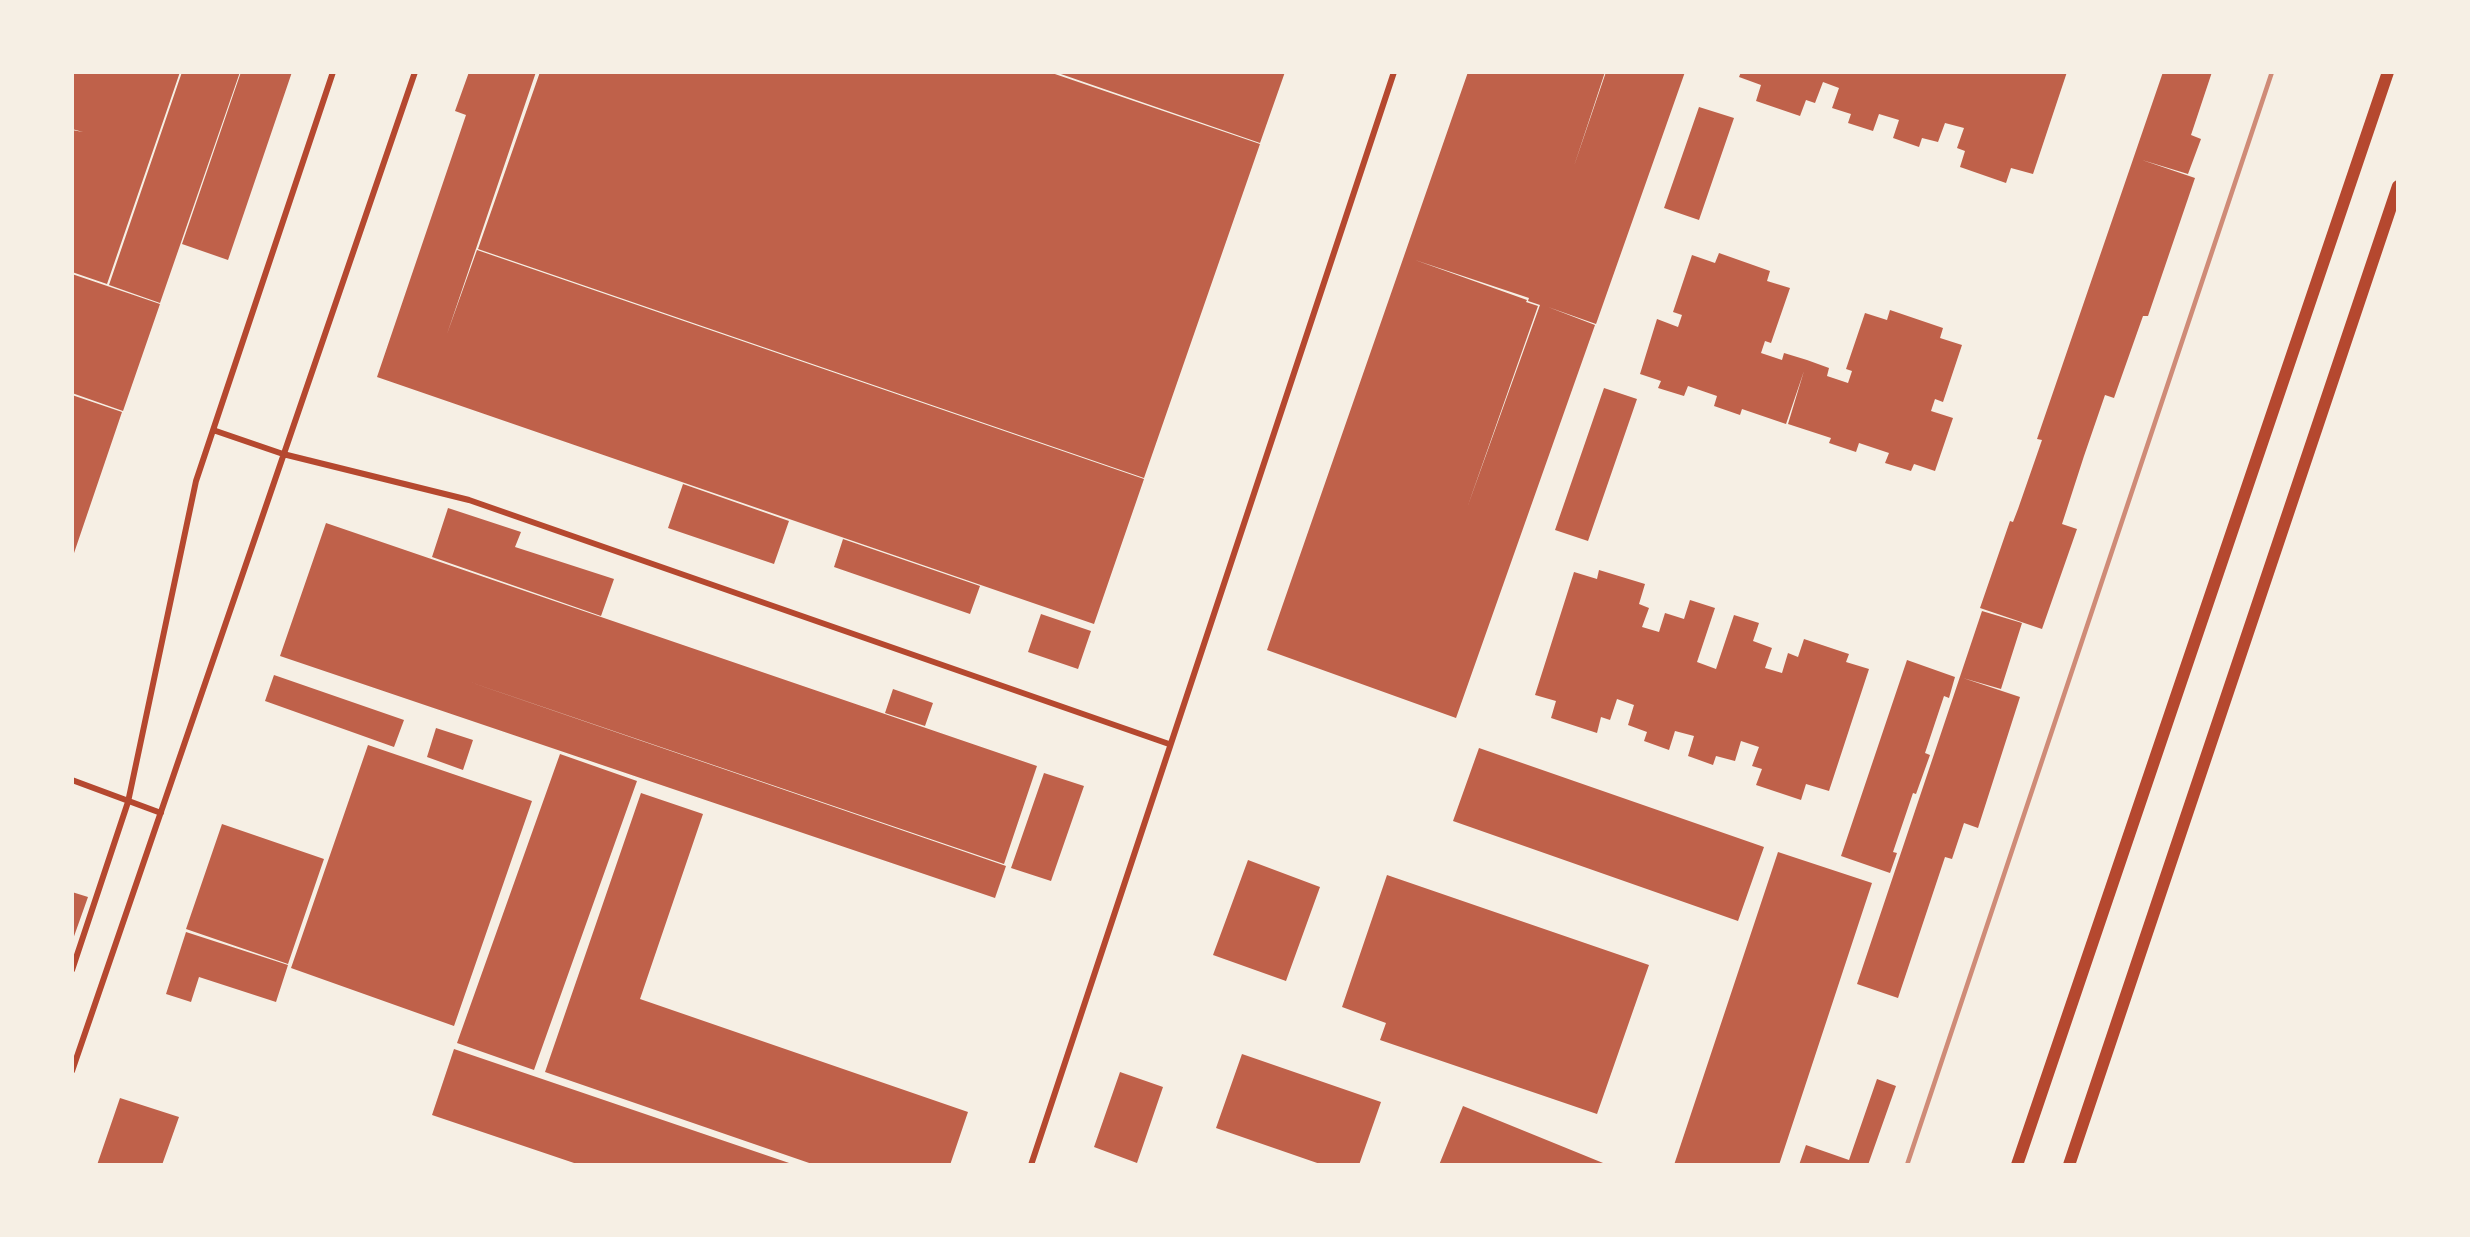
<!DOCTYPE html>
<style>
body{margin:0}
#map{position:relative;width:2470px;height:1237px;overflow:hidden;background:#f6efe4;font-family:"Open Sans",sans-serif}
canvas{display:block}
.frame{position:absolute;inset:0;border:74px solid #f6efe4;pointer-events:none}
</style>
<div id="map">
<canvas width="2470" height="1237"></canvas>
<div class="frame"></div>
</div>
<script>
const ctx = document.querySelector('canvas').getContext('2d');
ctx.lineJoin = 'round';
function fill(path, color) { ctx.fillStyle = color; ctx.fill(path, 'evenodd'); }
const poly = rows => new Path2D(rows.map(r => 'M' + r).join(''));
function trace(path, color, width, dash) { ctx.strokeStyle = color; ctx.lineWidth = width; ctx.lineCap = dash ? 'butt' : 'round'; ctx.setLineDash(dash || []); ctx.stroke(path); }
const building = poly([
 [72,72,180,72,107,284,72,272,72,130,83,132,72,129],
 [182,72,240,72,160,303,109,285],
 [241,72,292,72,228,260,182,244],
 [469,72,536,72,447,334,477,250,1144,479,1094,624,377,377,466,115,455,111],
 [540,72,1049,72,1260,144,1144,478,478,249],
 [1055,72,1285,72,1260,143],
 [1468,72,1605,72,1574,166,1606,72,1685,72,1596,324,1548,307,1595,325,1456,718,1267,650],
 [1415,260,1529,298,1528,301,1540,305,1467,508,1538,306,1526,302,1527,300],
 [1741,72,2067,72,2033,174,2011,168,2006,183,1960,167,1965,151,1957,148,1964,128,1945,123,1938,142,1922,138,1919,147,1893,138,1899,120,1879,114,1873,131,1848,123,1851,114,1832,108,1839,88,1823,82,1815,103,1806,100,1800,116,1756,101,1761,85,1739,77],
 [2163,72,2212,72,2191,135,2201,139,2188,174,2142,160,2195,178,2148,316,2143,316,2114,398,2105,395,2084,456,2062,524,2077,529,2042,629,1980,608,2010,521,2013,522,2018,509,2042,440,2037,439],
 [1699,107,1734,118,1699,220,1664,208],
 [1719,253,1770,271,1767,281,1790,288,1771,343,1765,341,1761,353,1782,360,1784,353,1807,360,1829,368,1827,376,1848,383,1852,371,1846,369,1865,313,1887,320,1890,310,1943,328,1940,338,1962,345,1943,402,1935,399,1931,411,1953,418,1935,471,1914,464,1911,471,1885,463,1889,453,1859,443,1856,452,1829,443,1831,438,1788,424,1804,371,1786,424,1742,409,1740,415,1714,406,1717,396,1688,386,1684,396,1658,388,1661,381,1640,374,1657,319,1678,327,1682,315,1673,312,1692,255,1715,263],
 [72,274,160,304,123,411,72,393],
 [1604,388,1637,399,1588,541,1555,530],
 [72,395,122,412,72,559],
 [683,484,789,521,774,564,668,528],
 [448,508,521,532,515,547,614,579,601,616,432,557],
 [326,523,1037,766,1004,864,464,680,1006,866,995,898,280,656],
 [843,539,980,586,970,614,834,567],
 [1599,570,1645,584,1639,604,1649,608,1642,627,1659,632,1665,613,1684,619,1690,600,1715,608,1697,662,1716,669,1734,615,1759,623,1753,641,1772,648,1765,668,1782,673,1788,653,1798,657,1804,639,1849,654,1846,662,1869,669,1829,791,1806,784,1801,800,1756,785,1762,769,1752,766,1759,747,1741,741,1735,761,1716,756,1713,765,1688,756,1694,736,1675,731,1669,750,1644,741,1647,732,1628,725,1634,705,1617,699,1610,720,1601,717,1597,733,1551,718,1556,701,1535,695,1574,572,1597,579],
 [1982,611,2022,623,2001,689,1963,678,2020,697,1978,828,1964,823,1952,859,1945,857,1898,998,1857,984],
 [1041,614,1091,631,1078,669,1028,652],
 [1907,660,1955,677,1949,698,1944,696,1925,753,1930,755,1916,794,1913,793,1893,852,1897,853,1890,873,1841,856],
 [274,675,404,720,394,747,265,701],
 [893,689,933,703,925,726,885,713],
 [436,728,473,740,463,770,427,757],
 [368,745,532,801,454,1026,291,968],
 [1479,748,1764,847,1738,921,1453,821],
 [560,754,637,781,534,1070,457,1043],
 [1044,773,1084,786,1051,881,1011,868],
 [641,793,703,814,640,999,968,1112,950,1165,815,1165,545,1072],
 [222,824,324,859,288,964,186,929],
 [1778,852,1872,883,1779,1165,1674,1165],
 [1248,860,1320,887,1286,981,1213,955],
 [1387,875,1649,965,1597,1114,1380,1040,1386,1023,1342,1007],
 [72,892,88,897,72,942],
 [186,932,288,965,276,1002,199,977,191,1002,166,994],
 [454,1049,795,1165,580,1165,432,1115],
 [1242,1054,1381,1102,1359,1165,1323,1165,1216,1128],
 [1120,1072,1163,1087,1137,1163,1094,1147],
 [1877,1079,1896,1086,1868,1165,1799,1165,1806,1145,1849,1160],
 [120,1098,179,1117,162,1165,97,1165],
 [1463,1106,1608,1165,1439,1165]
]);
const minor = poly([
 [213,430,283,454,469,500,1169,744],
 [72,780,161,813],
 [72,970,128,802,196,481,333,72],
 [72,1071,415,72],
 [1031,1165,1394,72]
]);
const secondary = poly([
 [2017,1165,2388,72],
 [2069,1165,2398,186]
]);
const rail = poly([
 [1907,1165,2272,72]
]);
fill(building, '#bf614a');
trace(minor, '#b5482f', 6);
trace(secondary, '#b5482f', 12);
trace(rail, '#cf8b77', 4.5);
</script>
